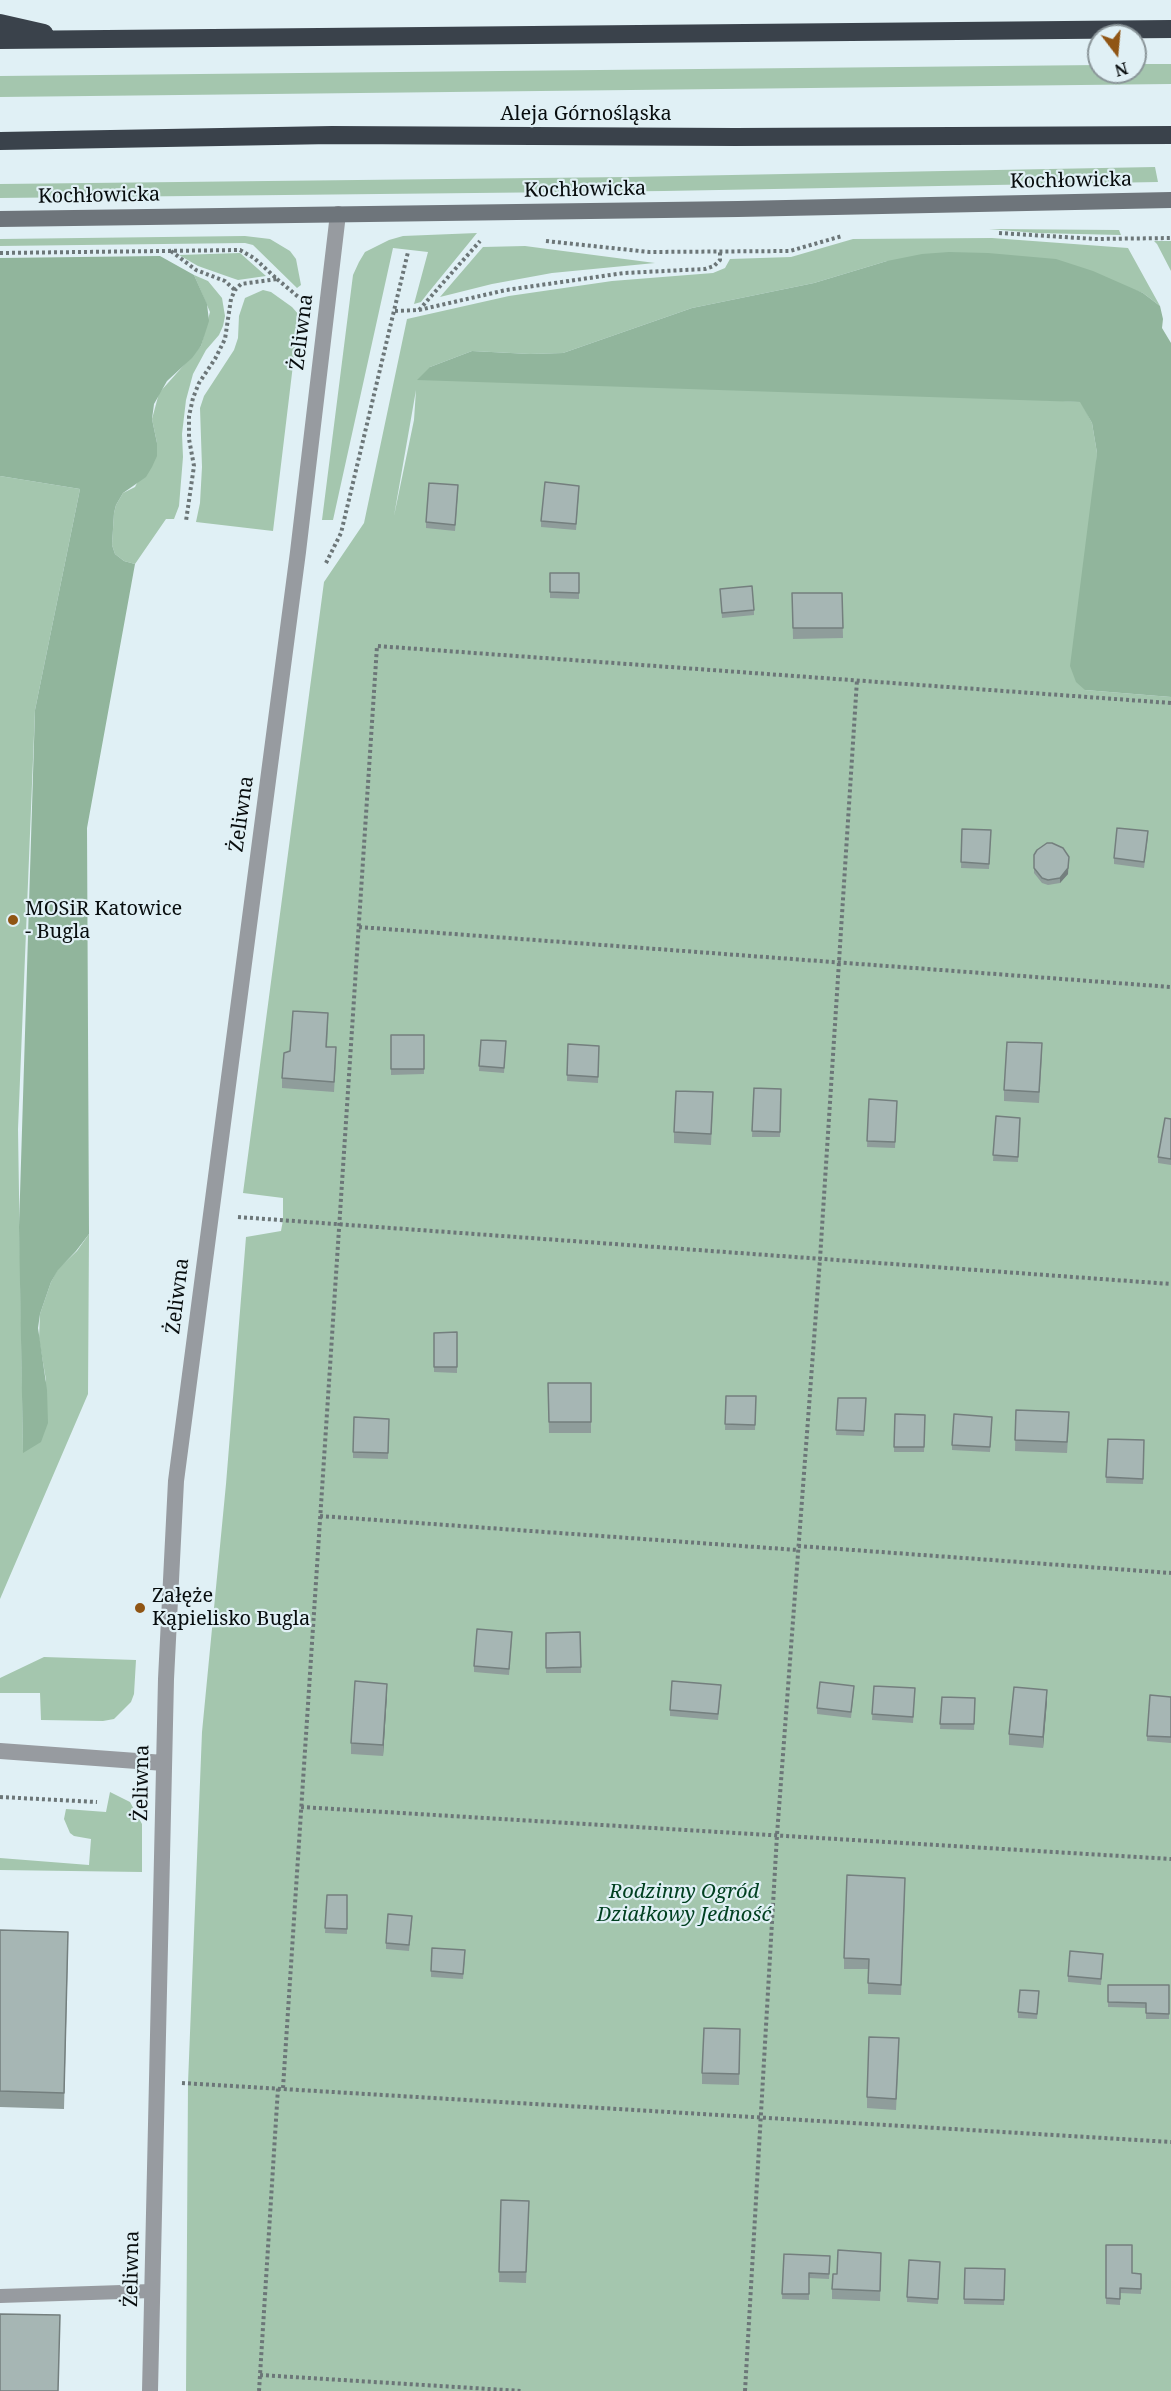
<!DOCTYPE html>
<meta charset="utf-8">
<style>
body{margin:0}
#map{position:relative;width:1171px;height:2391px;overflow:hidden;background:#e0f0f5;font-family:"Noto Serif",serif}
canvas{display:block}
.north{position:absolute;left:1087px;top:24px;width:60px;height:60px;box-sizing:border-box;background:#e0f0f5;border:2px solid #8a9599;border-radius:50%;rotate:164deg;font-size:16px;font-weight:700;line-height:24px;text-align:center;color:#080d0e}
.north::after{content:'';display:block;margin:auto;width:21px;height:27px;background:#905514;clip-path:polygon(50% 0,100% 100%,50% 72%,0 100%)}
</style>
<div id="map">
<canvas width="1171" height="2391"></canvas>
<div class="north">N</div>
</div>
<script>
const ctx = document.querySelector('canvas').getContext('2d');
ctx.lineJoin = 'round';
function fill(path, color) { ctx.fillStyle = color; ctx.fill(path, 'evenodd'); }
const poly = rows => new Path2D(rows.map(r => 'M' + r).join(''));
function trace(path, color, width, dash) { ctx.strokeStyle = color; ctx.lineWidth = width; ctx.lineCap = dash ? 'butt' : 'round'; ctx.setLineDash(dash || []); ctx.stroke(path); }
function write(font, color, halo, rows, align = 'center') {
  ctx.font = font + ' "Noto Serif",serif'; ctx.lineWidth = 4.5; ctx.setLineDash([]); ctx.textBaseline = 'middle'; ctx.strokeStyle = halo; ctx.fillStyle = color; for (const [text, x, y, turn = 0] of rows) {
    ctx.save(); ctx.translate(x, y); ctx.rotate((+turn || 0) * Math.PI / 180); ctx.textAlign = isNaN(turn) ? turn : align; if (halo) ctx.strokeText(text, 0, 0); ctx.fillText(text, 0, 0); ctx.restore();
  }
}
const green = poly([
 [1135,64,1171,64,1171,84,0,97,0,76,1099,65,1099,72,1135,72],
 [1155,167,1158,182,664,191,0,198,0,184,626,177],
 [989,229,1119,230,1121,235,1036,233],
 [477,233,428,293,421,302,414,304,428,252,393,248,333,520,322,520,353,275,359,262,365,252,389,240,403,236],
 [245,236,270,239,290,251,296,259,301,285,297,288,253,245,245,243,0,246,0,239],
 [992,238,1128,248,1160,306,1143,293,1117,284,887,261,814,283,692,308,563,353,530,354,472,351,430,367,1081,402,1092,423,1097,453,1085,690,1171,697,1171,2391,186,2391,188,2083,202,1732,226,1484,246,1237,281,1231,283,1220,283,1198,243,1193,324,582,364,523,407,319,509,296,612,281,713,273,725,268,730,259,791,257,853,239],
 [416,390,414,420,394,516],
 [1154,241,1171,241,1171,271,1157,244],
 [525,246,655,263,552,273,492,284,440,297,483,247],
 [240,253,266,276,238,280,232,278,198,266,179,255],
 [194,275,208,281,222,298,225,316,223,326,219,335,206,350,193,374,186,400,182,434,183,457,179,506,174,519,166,519,135,564,124,561,115,554,112,545,114,513,116,505,123,493,135,487,157,443,152,419,159,393,201,346,210,312],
 [263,290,271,292,292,307,299,315,273,531,196,522,200,503,202,467,200,408,204,396,234,350,238,338,239,316,245,298],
 [0,476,80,489,35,710,18,1129,23,1452,46,1380,39,1339,40,1314,51,1282,58,1269,77,1251,89,1234,88,1394,0,1599],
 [44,1657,136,1660,134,1694,131,1702,114,1719,103,1721,41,1720,40,1693,0,1693,0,1678],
 [110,1792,130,1802,142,1824,142,1872,0,1870,0,1858,89,1865,91,1839,74,1836,70,1833,64,1819,66,1809,106,1812]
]);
const forest = poly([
 [949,252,988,253,1056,259,1093,271,1143,293,1160,306,1163,319,1162,328,1171,343,1171,697,1085,690,1076,682,1070,666,1097,453,1092,423,1080,402,417,380,430,367,472,351,530,354,563,353,692,308,814,283,887,261,922,254],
 [160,256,194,275,207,304,209,321,201,346,192,358,167,381,154,404,152,419,157,443,157,456,152,467,146,477,123,493,116,505,114,513,112,545,115,554,124,561,135,564,87,828,89,1234,76,1251,58,1270,51,1282,40,1314,38,1328,47,1390,48,1423,41,1442,23,1453,19,1227,35,710,80,489,0,476,0,258]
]);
const path = poly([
 [999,233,1096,239,1171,238],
 [546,241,649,252,790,251,842,236],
 [171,251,196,270,225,281,235,290],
 [0,253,240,250,254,258,277,279,241,284,235,290,231,299,225,339,215,359,199,383,193,398,189,416,189,439,194,466,186,521],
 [277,279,302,300],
 [419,310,480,241],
 [395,311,419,310,506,290,624,273,705,269,714,266,720,260,720,252],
 [326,563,341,533,408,252],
 [359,927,1171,987],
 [238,1217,1171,1284],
 [320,1516,798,1550],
 [798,1546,1171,1573],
 [0,1797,97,1802],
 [301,1807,1171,1859],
 [182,2083,1171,2142],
 [283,2088,377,646,1171,703],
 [260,2375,522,2391],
 [259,2391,278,2088],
 [745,2391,777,1835,820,1259,857,680]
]);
const service = poly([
 [0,2296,152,2291]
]);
const minor = poly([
 [0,1751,164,1763],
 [150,2391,166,1679,176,1481,298,552,338,214]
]);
const secondary = poly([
 [0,219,738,209,1171,200]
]);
const motorway = poly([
 [0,23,44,33],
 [0,40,1171,29],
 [0,141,332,135,735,137,1171,135]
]);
const wall = poly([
 [458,491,455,531,426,528,426,522],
 [579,491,576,530,541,527,541,521],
 [579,573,579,599,550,598,550,592],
 [720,589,754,610,754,615,722,618],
 [792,593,842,593,843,638,793,639],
 [962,829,991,830,989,869,961,868],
 [1148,837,1144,868,1114,864,1114,858],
 [1034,855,1068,874,1060,883,1048,885,1042,883,1034,873],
 [328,1024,327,1047,336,1058,334,1092,282,1088,282,1078,290,1051],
 [391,1035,424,1035,424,1074,391,1075],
 [481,1040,506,1041,504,1073,479,1071],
 [568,1044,599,1046,598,1083,567,1081],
 [1042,1054,1039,1103,1004,1101,1004,1090],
 [754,1088,781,1089,780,1137,752,1137],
 [869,1099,897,1101,895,1148,867,1147],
 [713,1103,711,1145,674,1143,674,1132],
 [996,1116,1020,1118,1018,1162,993,1161],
 [1171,1119,1171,1165,1158,1163,1158,1157],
 [457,1332,457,1373,434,1372,434,1333],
 [548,1383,591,1383,591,1433,549,1433],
 [726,1396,756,1396,755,1430,725,1430],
 [838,1398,866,1398,864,1436,836,1435],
 [1016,1410,1069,1423,1067,1453,1015,1451],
 [895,1414,925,1415,924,1452,894,1452],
 [992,1417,990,1452,952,1450,952,1445],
 [389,1419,388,1459,353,1458,353,1452],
 [1108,1439,1144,1440,1143,1484,1106,1483],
 [580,1632,581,1673,546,1673,546,1633],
 [512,1637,509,1675,474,1672,474,1666],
 [874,1686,915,1688,913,1723,872,1720],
 [721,1691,718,1720,670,1716,670,1710],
 [854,1691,851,1718,817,1714,817,1708],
 [387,1694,383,1756,351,1754,351,1743],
 [942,1697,975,1698,974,1730,940,1729],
 [1171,1697,1171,1743,1147,1741,1147,1736],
 [1047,1701,1043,1748,1009,1745,1009,1734],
 [905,1889,901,1995,868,1994,868,1969,844,1969,844,1958],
 [327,1895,347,1895,347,1934,325,1933],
 [412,1922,409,1951,386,1949,386,1943],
 [0,1930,68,1948,64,2109,0,2107],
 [465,1956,463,1979,431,1977,431,1971],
 [1103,1959,1101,1985,1068,1982,1068,1976],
 [1108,1985,1169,1985,1169,2019,1146,2019,1146,2008,1108,2007],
 [1039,1997,1037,2019,1018,2018,1018,2012],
 [740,2040,739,2085,702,2084,702,2073],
 [899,2049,896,2110,867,2108,867,2097],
 [501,2200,529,2201,526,2283,499,2282],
 [1106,2245,1132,2273,1141,2274,1141,2294,1120,2293,1120,2305,1106,2304],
 [784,2254,830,2256,829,2279,809,2278,809,2300,782,2299],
 [940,2262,938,2304,907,2302,907,2297],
 [881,2264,880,2301,832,2299,832,2289],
 [965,2268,1005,2269,1004,2305,964,2304]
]);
const shadedWall = poly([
 [1069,857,1068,874,1060,883,1060,878],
 [387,1684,387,1694,383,1756,383,1745],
 [1047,1690,1047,1701,1043,1748,1043,1737]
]);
const building = poly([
 [545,482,579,486,576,524,541,521,545,482],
 [429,483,458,485,455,525,426,522,429,483],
 [550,573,579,573,579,593,550,592,550,573],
 [752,586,754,610,722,613,720,589,752,586],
 [792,593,842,593,843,628,793,628,792,593],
 [1117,828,1148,831,1144,862,1114,858,1117,828],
 [962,829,991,830,989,864,961,862,962,829],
 [1047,843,1052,843,1063,848,1069,857,1068,868,1060,878,1048,880,1042,878,1034,868,1034,855,1037,850,1047,843],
 [293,1011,328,1013,326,1047,336,1047,334,1082,282,1078,284,1053,290,1051,293,1011],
 [391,1035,424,1035,424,1069,391,1069,391,1035],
 [481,1040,506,1041,504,1068,479,1066,481,1040],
 [1007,1042,1042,1043,1039,1092,1004,1090,1007,1042],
 [568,1044,599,1046,598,1077,567,1075,568,1044],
 [754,1088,781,1089,780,1132,752,1131,754,1088],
 [676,1091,713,1092,711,1134,674,1132,676,1091],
 [869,1099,897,1101,895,1142,867,1141,869,1099],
 [996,1116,1020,1118,1018,1157,993,1155,996,1116],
 [1165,1118,1171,1119,1171,1159,1158,1157,1165,1118],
 [457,1332,457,1367,434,1367,434,1333,457,1332],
 [548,1383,591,1383,591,1422,549,1422,548,1383],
 [726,1396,756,1396,755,1425,725,1424,726,1396],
 [838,1398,866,1398,864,1431,836,1430,838,1398],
 [1016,1410,1069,1412,1067,1442,1015,1440,1016,1410],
 [895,1414,925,1415,924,1447,894,1447,895,1414],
 [954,1414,992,1417,990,1447,952,1445,954,1414],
 [354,1417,389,1419,388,1453,353,1452,354,1417],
 [1108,1439,1144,1440,1143,1479,1106,1477,1108,1439],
 [477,1629,512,1632,509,1669,474,1666,477,1629],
 [580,1632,581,1667,546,1668,546,1633,580,1632],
 [355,1681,387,1684,383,1745,351,1743,355,1681],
 [672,1681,721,1685,718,1714,670,1710,672,1681],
 [820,1682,854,1686,851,1712,817,1708,820,1682],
 [874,1686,915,1688,913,1717,872,1714,874,1686],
 [1014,1687,1047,1690,1043,1737,1009,1734,1014,1687],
 [1150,1695,1171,1697,1171,1737,1147,1736,1150,1695],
 [942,1697,975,1698,974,1724,940,1724,942,1697],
 [847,1875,905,1878,901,1985,868,1983,869,1959,844,1958,847,1875],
 [327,1895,347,1895,347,1929,325,1928,327,1895],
 [388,1914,412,1916,409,1945,386,1943,388,1914],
 [0,1930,68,1932,64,2093,0,2091,0,1930],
 [432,1948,465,1950,463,1974,431,1971,432,1948],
 [1070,1951,1103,1954,1101,1979,1068,1976,1070,1951],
 [1108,1985,1169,1985,1169,2014,1146,2013,1146,2003,1108,2002,1108,1985],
 [1020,1990,1039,1991,1037,2014,1018,2012,1020,1990],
 [704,2028,740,2029,739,2074,702,2073,704,2028],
 [869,2037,899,2038,896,2099,867,2097,869,2037],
 [501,2200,529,2201,526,2272,499,2272,501,2200],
 [1106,2245,1132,2245,1132,2273,1141,2274,1141,2289,1120,2288,1120,2299,1106,2298,1106,2245],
 [838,2250,881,2253,880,2291,832,2289,833,2274,837,2274,838,2250],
 [784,2254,830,2256,829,2274,809,2273,809,2294,782,2294,784,2254],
 [909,2260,940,2262,938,2299,907,2297,909,2260],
 [965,2268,1005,2269,1004,2300,964,2299,965,2268],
 [0,2314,60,2315,58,2391,0,2391,0,2314]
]);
const markers = [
 [13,920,6,"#905514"],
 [140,1608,6,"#905514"]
];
const streetNames = [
 ["Aleja Górnośląska",586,114],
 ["Kochłowicka",1071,181,-1],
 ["Kochłowicka",585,190,-1],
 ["Kochłowicka",99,196,-1],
 ["Żeliwna",302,332,-83],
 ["Żeliwna",242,814,-82],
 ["Żeliwna",178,1296,-83],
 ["Żeliwna",142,1783,-89],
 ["Żeliwna",132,2269,-89]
];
const poiNames = [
 ["MOSiR Katowice",25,909],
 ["- Bugla",25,932],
 ["Załęże",152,1596],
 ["Kąpielisko Bugla",152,1619]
];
const parkNames = [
 ["Rodzinny Ogród",684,1892],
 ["Działkowy Jedność",684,1915]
];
fill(green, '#a4c6ae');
fill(forest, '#91b59c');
trace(path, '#6c7678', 4, [3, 3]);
trace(service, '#979ba0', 14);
trace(minor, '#979ba0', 16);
trace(secondary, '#6e757b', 16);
trace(motorway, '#3a424b', 18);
fill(wall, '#8f9d9b');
fill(shadedWall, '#747f7e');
fill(building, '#a6b6b4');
trace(building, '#747f7e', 1.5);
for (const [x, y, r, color] of markers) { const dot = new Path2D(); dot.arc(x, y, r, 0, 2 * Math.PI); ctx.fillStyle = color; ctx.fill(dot); trace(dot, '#e0f0f5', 2); }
write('20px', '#080d0e', '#e0f0f5', streetNames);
write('20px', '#080d0e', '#e0f0f5', poiNames, 'left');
write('italic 20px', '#004020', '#e0f0f5', parkNames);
</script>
